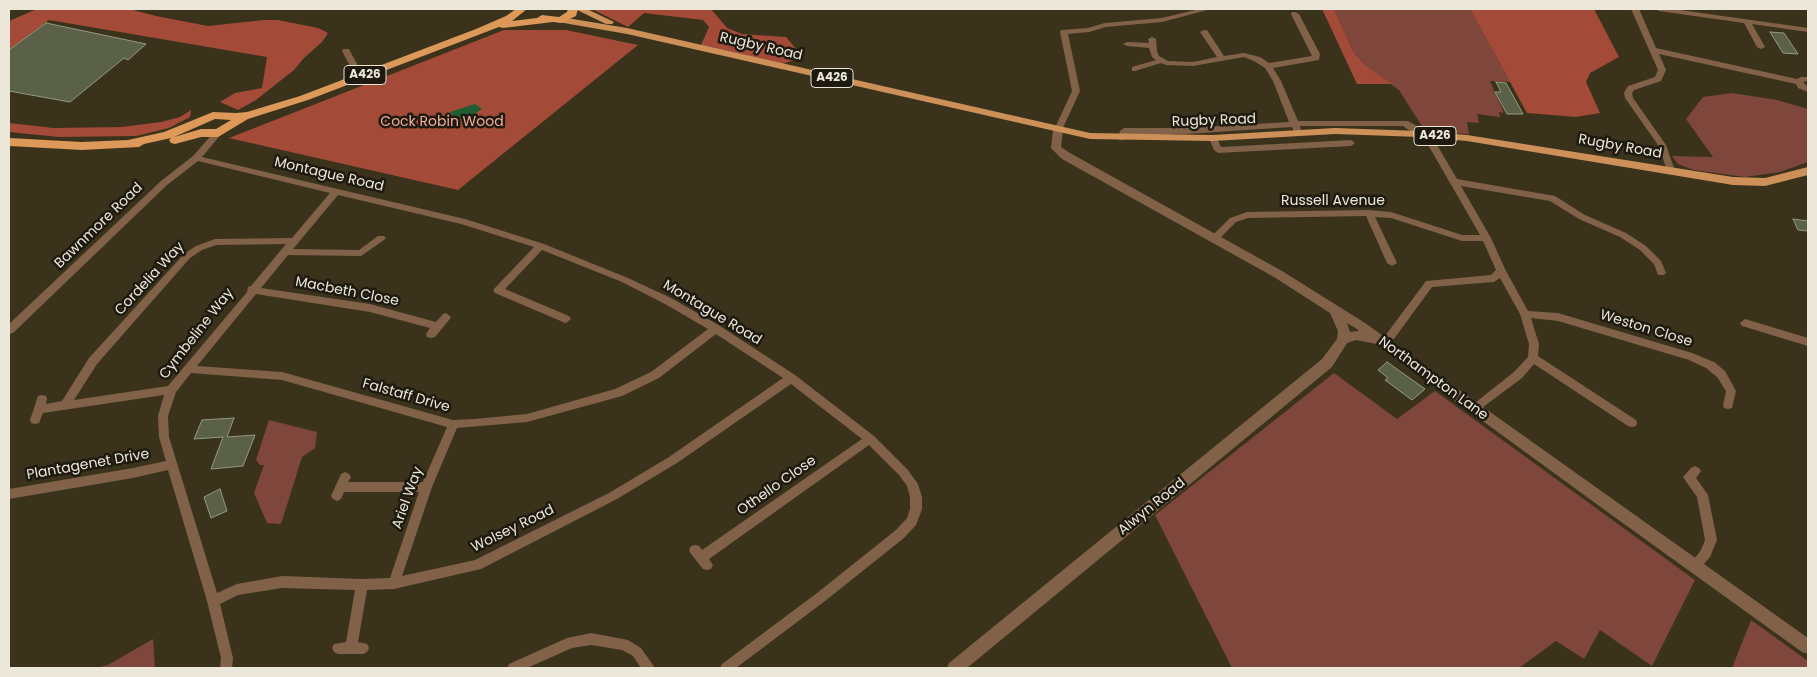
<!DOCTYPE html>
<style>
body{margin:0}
#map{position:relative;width:1817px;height:677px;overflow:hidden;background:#3a321b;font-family:Poppins,sans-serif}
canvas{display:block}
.frame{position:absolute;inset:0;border:10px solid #ebe7d9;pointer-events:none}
</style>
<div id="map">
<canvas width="1817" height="677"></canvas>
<div class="frame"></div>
</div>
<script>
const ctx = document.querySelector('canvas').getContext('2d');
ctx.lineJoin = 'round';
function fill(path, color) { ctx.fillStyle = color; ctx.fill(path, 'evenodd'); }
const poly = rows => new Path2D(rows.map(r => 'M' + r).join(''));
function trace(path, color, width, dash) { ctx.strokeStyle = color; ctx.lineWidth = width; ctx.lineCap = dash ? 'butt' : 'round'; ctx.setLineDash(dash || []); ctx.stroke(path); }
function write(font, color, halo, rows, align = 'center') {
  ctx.font = font + ' Poppins,sans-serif'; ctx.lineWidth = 5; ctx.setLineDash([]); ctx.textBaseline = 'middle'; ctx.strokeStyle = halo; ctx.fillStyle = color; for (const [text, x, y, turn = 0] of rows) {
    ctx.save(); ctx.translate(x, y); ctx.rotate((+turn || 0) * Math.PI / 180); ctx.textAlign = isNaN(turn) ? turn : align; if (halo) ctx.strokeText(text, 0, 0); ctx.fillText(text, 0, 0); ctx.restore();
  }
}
const green = poly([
 [1334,9,1470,9,1510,82,1490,81,1504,113,1499,112,1500,117,1477,114,1479,123,1467,122,1469,134,1425,131,1399,90,1365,65,1354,53],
 [1732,93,1777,100,1808,109,1808,162,1780,172,1745,177,1694,170,1678,164,1672,156,1713,157,1686,119,1703,97],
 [1334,373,1397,419,1435,391,1695,580,1652,666,1600,630,1584,659,1556,641,1519,668,1232,668,1155,515],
 [269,420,317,432,315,448,302,457,281,524,267,523,254,493,264,465,260,465,256,460],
 [1751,620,1808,661,1808,668,1732,668],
 [153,639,155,668,96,668,108,665]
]);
const forest = poly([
 [37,9,129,9,156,16,208,26,264,20,278,20,318,28,328,33,322,42,304,58,294,70,256,100,238,110,220,102,235,93,262,88,267,57,49,20,9,50,9,21],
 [592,9,711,9,727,28,742,34,786,37,803,57,782,64,701,45,709,27,703,20,644,13,628,27],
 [1322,9,1334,9,1354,53,1365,65,1392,84,1357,84],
 [1470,9,1594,9,1619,57,1590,73,1586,82,1600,113,1576,117,1527,113],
 [504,30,566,30,638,45,458,190,229,138],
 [191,110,190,117,169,128,136,136,59,137,9,132,9,123,53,128,122,127,161,122,180,117]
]);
const water = poly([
 [475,104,482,109,467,119,456,119,450,112]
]);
const building = poly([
 [46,23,146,44,128,60,124,58,70,102,9,91,9,50,46,23],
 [1770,32,1784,33,1798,54,1783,53,1770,32],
 [1496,82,1506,83,1523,114,1507,114,1495,92,1501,92,1496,82],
 [1793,219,1808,221,1808,231,1798,230,1793,219],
 [1387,362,1425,389,1412,400,1385,380,1388,378,1378,370,1387,362],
 [234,418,227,437,255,435,243,466,211,469,223,437,194,439,202,420,234,418],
 [220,489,227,511,211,518,204,497,220,489]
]);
const minor = poly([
 [1199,9,1211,9,1162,22,1106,27,1089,32,1068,34,1080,91,1062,130,1061,132,1055,132,1054,130,1072,91,1060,32,1061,30,1088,28,1105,23,1162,18,1199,9],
 [1631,9,1639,9,1656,48,1797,79,1801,77,1808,77,1808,81,1803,82,1808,87,1808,92,1798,88,1796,84,1659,54,1666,70,1661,81,1634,90,1632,93,1633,98,1666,145,1675,171,1674,173,1668,173,1658,145,1625,98,1624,93,1628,86,1655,77,1658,70,1631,9],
 [1655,9,1673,9,1808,28,1808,32,1752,24,1765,47,1761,49,1757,47,1744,23,1659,11,1655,9],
 [1292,12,1295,12,1299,14,1320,54,1319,60,1273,68,1281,81,1298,121,1408,121,1417,126,1424,133,1430,133,1457,179,1555,196,1585,215,1626,233,1646,246,1661,261,1666,273,1664,275,1658,275,1654,264,1640,250,1620,237,1579,219,1550,201,1461,186,1491,238,1506,271,1528,311,1558,313,1692,353,1714,362,1725,371,1736,391,1732,408,1728,409,1724,408,1723,405,1726,391,1717,377,1706,368,1689,360,1558,321,1531,318,1539,344,1538,356,1636,420,1637,423,1636,426,1632,427,1628,426,1534,364,1522,378,1475,413,1471,412,1470,409,1471,406,1514,372,1528,357,1529,344,1520,314,1500,278,1494,282,1432,287,1388,347,1380,347,1379,344,1426,281,1491,275,1496,270,1483,241,1462,241,1391,218,1375,217,1397,263,1392,266,1387,263,1366,216,1248,218,1236,222,1217,241,1211,241,1209,239,1230,218,1247,212,1369,210,1391,212,1462,235,1480,235,1423,136,1417,136,1403,126,1300,126,1301,130,1297,133,1294,132,1292,127,1185,134,1127,134,1125,140,1119,140,1118,138,1120,131,1124,128,1185,128,1289,122,1273,81,1265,68,1254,61,1244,57,1193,66,1166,65,1161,63,1135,71,1132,71,1132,67,1156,60,1152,57,1149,48,1127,46,1123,44,1127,42,1149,43,1148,39,1152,37,1156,39,1157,51,1159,56,1168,61,1193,62,1217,57,1200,32,1204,30,1207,30,1224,56,1244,53,1260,57,1269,63,1312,56,1291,14,1292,12],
 [343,49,349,49,350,51,364,77,363,79,360,79,356,77,342,51,343,49],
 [218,130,222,133,202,157,465,219,544,244,628,278,671,298,720,326,795,375,874,436,907,469,918,484,922,497,922,509,916,525,904,538,825,601,736,668,720,668,722,664,817,593,896,530,907,518,910,509,910,497,907,486,899,475,869,445,709,559,713,565,711,569,707,570,703,569,691,554,689,550,691,546,695,545,699,546,702,550,862,439,791,384,677,463,617,499,481,569,394,589,367,590,358,642,367,644,369,648,367,652,363,654,338,654,334,652,332,648,334,644,346,642,355,590,282,588,238,595,220,604,233,658,232,668,220,668,221,658,207,601,168,470,133,478,9,499,9,489,133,468,166,461,159,437,158,416,164,395,43,413,39,423,35,424,31,423,30,420,38,396,42,395,46,396,47,399,46,404,62,401,89,358,184,254,196,246,215,239,292,238,330,193,198,161,167,185,13,333,9,334,9,324,161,181,193,156,215,131,218,130],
 [338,195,461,224,534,247,493,290,495,293,563,322,566,323,571,319,569,316,505,289,542,250,622,282,665,304,708,329,651,372,615,389,527,414,475,419,453,420,282,372,197,366,256,294,370,312,430,328,426,334,427,337,431,338,435,337,449,320,451,317,446,313,443,314,436,322,370,304,261,288,288,255,361,256,384,240,386,238,384,236,378,236,359,250,293,249,338,195],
 [286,244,251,286,248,287,247,292,168,386,74,400,97,364,190,258,202,250,216,245,286,244],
 [716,334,783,378,669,457,609,493,475,560,402,576,432,487,457,428,527,422,622,396,659,378,716,334],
 [191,373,282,380,447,427,423,482,348,482,351,477,349,474,345,472,341,474,331,496,333,499,337,501,341,499,344,492,419,492,390,578,362,579,282,576,237,584,217,593,169,437,168,416,176,392,191,373],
 [1213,135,1216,136,1221,147,1351,140,1355,143,1351,146,1218,153,1214,150,1209,138,1213,135],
 [1745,319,1808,338,1808,346,1742,326,1740,323,1745,319],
 [1695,466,1699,468,1701,471,1696,478,1708,495,1717,540,1710,557,1699,570,1695,571,1691,570,1689,566,1701,550,1705,540,1697,497,1683,477,1691,468,1695,466],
 [591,633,628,640,641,648,655,668,641,668,633,656,622,650,591,645,572,648,527,668,507,668,509,664,567,638,591,633]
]);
const tertiary = poly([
 [1058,127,1063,130,1061,147,1070,153,1282,271,1365,323,1808,638,1808,654,1802,652,1613,516,1377,344,1356,340,1347,343,1332,367,967,668,947,668,949,663,1322,359,1337,339,1338,331,1330,313,1274,277,1062,159,1051,148,1053,130,1058,127],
 [1347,323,1357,329,1359,331,1350,332,1347,323]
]);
const primary = poly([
 [575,9,587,9,614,22,612,24,606,24,575,9],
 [561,17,627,28,1090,133,1213,135,1335,128,1420,131,1467,135,1733,177,1765,178,1808,167,1808,175,1765,186,1733,185,1467,141,1420,137,1335,134,1213,141,1090,139,627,34,558,22,558,18,561,17]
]);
const trunk = poly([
 [516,9,527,9,512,21,537,18,542,15,559,17,567,12,568,9,578,9,576,16,561,23,553,22,503,28,499,27,308,100,248,119,218,137,201,137,175,144,171,143,169,140,171,138,144,144,139,147,82,150,9,146,9,138,82,142,128,140,164,132,213,112,236,113,247,112,300,96,476,29,506,16,516,9],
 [215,119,231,120,216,129,201,129,174,137,215,119]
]);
const shields = [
 [365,75,42],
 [832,78,42],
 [1435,136,42]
];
const shieldNames = [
 ["A426",365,75],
 ["A426",832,78],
 ["A426",1435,136]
];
const streetNames = [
 ["Rugby Road",761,47,13],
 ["Rugby Road",1214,121,-2],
 ["Rugby Road",1620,147,10],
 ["Montague Road",329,175,13],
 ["Russell Avenue",1333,201],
 ["Bawnmore Road",99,226,-44],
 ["Cordelia Way",150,279,-47],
 ["Macbeth Close",347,292,11],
 ["Montague Road",712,313,31],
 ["Weston Close",1646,329,17],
 ["Cymbeline Way",197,334,-52],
 ["Northampton Lane",1433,379,36],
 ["Falstaff Drive",406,396,16],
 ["Plantagenet Drive",88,465,-10],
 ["Othello Close",777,486,-35],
 ["Ariel Way",408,498,-70],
 ["Alwyn Road",1152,507,-39],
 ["Wolsey Road",513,529,-26]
];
const parkNames = [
 ["Cock Robin Wood",442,122]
];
fill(green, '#7f473c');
fill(forest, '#a34a38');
fill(water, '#1f5e31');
fill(building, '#5a6148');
trace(building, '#939a80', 1);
fill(minor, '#816248');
fill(tertiary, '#816248');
fill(primary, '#cd9058');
fill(trunk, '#dc995a');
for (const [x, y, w] of shields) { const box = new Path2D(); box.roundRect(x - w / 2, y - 9.5, w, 19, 4); ctx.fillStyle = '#1e1a10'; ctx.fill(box); trace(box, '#ebe7d9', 1); }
write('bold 12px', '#ebe7d9', null, shieldNames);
write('14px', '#ebe7d9', '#1e1a10', streetNames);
write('14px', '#f5ab9b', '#1e1a10', parkNames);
</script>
